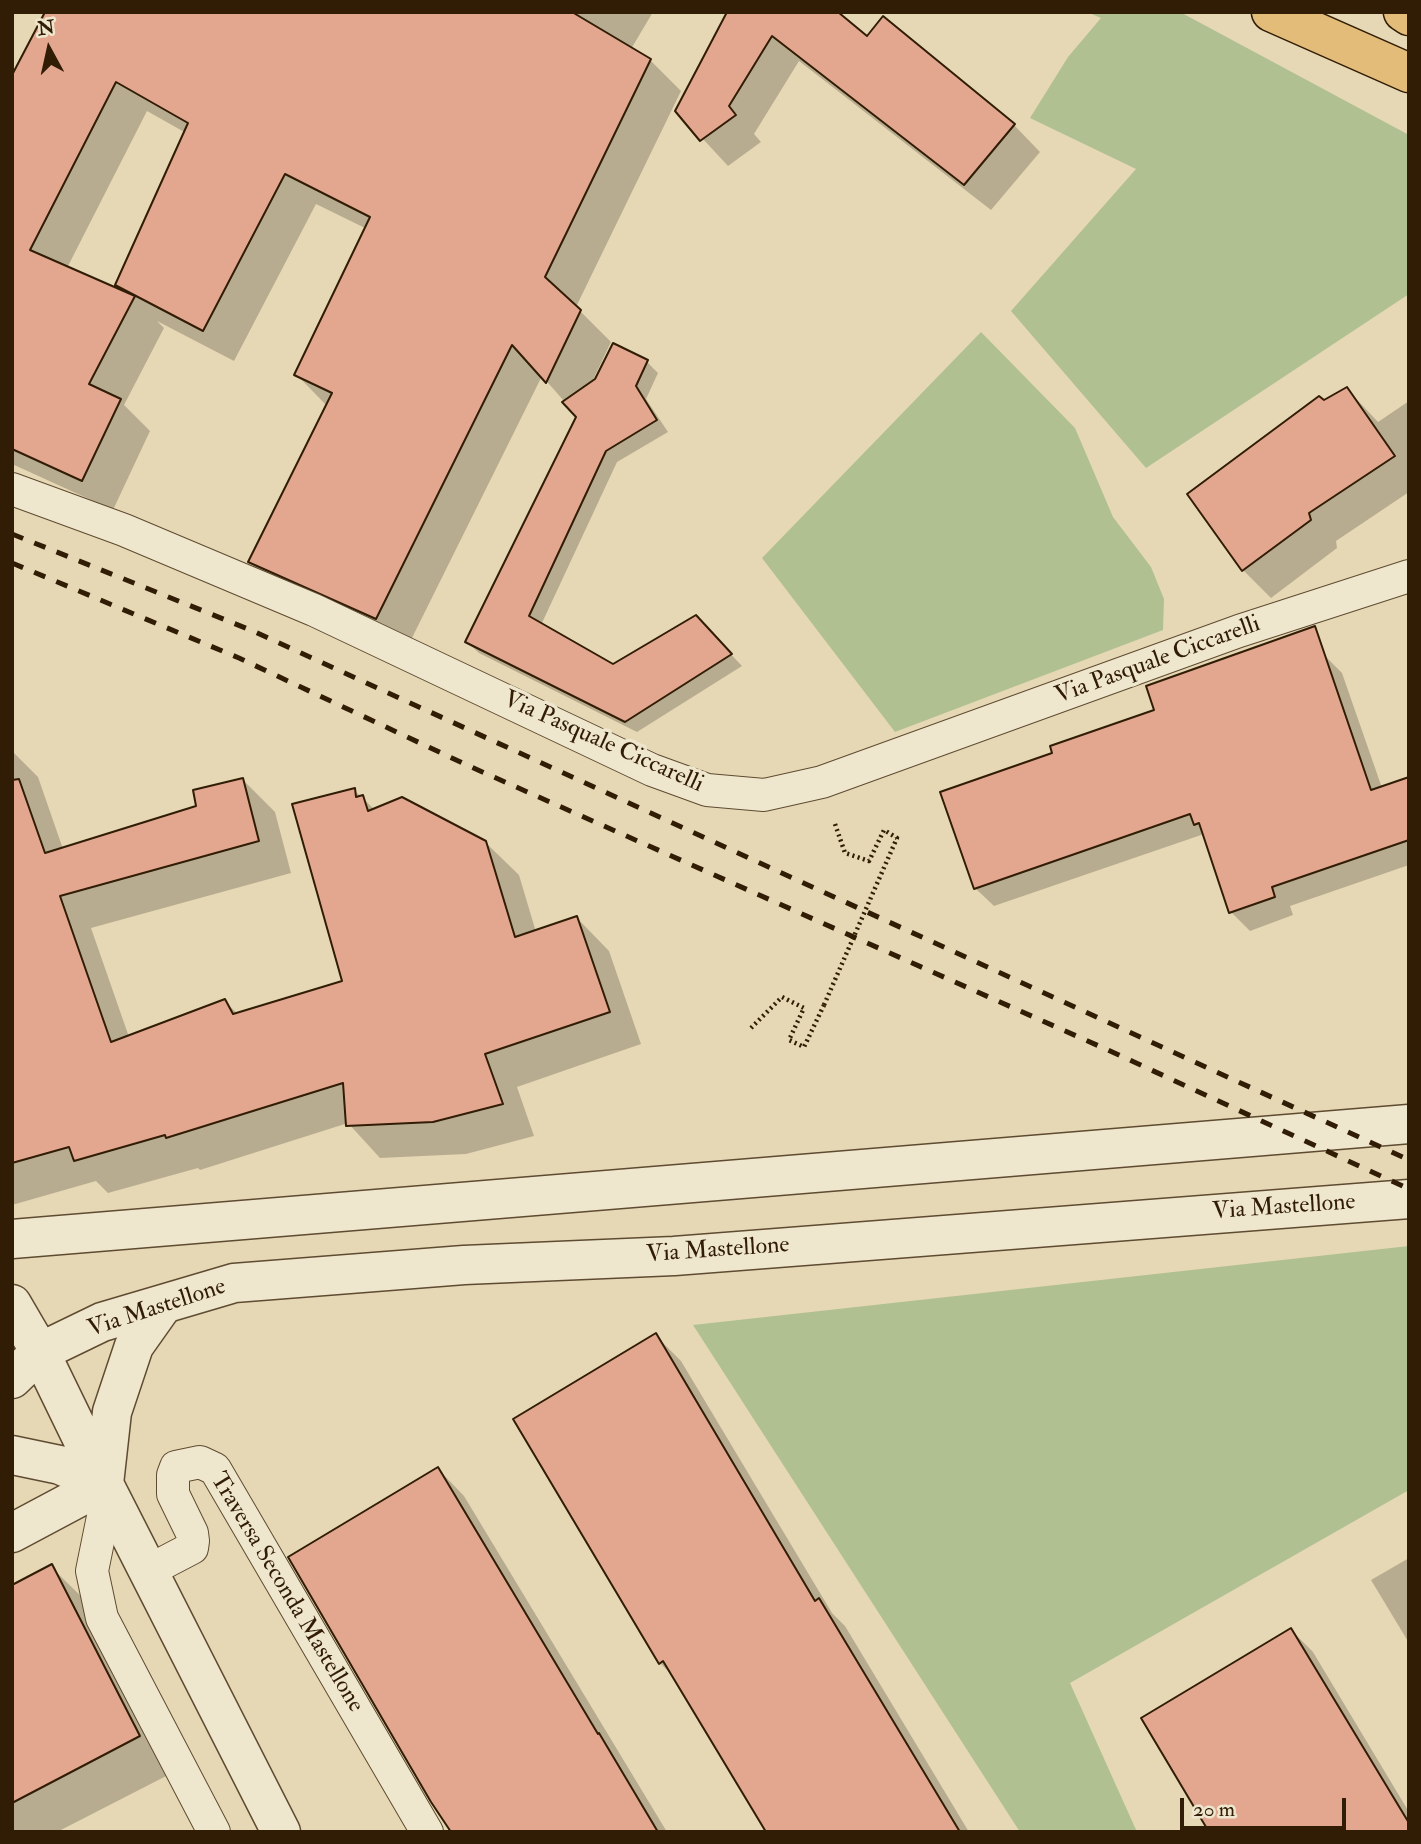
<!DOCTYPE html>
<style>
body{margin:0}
#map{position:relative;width:1421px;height:1844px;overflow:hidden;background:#e6d8b4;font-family:"IM FELL Double Pica",serif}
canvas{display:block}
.frame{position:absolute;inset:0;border:14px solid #311c05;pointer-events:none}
.north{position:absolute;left:14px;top:14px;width:70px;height:70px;-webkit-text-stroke:5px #efe6ce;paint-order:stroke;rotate:352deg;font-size:19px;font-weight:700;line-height:28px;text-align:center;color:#311c05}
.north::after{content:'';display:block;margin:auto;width:24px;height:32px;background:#311c05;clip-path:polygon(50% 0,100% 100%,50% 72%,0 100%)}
.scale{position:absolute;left:1180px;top:1798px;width:166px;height:32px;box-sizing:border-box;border:4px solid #311c05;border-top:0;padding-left:9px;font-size:21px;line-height:24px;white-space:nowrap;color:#311c05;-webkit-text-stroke:5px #efe6ce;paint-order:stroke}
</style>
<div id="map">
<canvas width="1421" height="1844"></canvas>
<div class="frame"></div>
<div class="north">N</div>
<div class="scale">20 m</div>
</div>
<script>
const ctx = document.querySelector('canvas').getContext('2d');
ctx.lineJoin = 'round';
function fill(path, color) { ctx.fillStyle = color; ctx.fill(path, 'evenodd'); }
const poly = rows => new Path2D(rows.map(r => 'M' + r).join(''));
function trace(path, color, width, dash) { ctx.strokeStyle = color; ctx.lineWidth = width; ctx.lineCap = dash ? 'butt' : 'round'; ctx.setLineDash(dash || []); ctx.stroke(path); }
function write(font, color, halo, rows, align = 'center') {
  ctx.font = font + ' "IM FELL Double Pica",serif'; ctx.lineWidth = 7; ctx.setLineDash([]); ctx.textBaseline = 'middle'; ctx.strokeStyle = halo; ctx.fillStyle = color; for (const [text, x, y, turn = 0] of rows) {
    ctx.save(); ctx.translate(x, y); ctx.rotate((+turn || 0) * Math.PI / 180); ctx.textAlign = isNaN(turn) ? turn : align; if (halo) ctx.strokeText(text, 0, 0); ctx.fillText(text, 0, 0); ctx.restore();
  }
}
const green = poly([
 [1087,12,1180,12,1409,135,1409,294,1146,468,1011,311,1136,169,1030,118,1068,57,1101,18],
 [981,332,1075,428,1113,517,1151,567,1164,599,1163,630,895,732,762,558],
 [1409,1246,1409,1490,1070,1683,1137,1832,1020,1832,693,1325]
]);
const shadow = poly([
 [47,12,653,12,631,49,650,60,681,91,576,307,611,342,591,384,647,362,658,373,646,399,668,432,617,462,541,625,613,666,707,629,742,666,637,732,479,653,467,642,578,417,542,376,407,648,281,593,250,562,326,405,296,374,367,229,316,204,234,361,157,321,164,328,124,405,150,431,113,510,12,464,12,78],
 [147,111,186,133,117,284,128,294,67,268],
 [729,12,867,38,883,18,1014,125,1040,152,991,210,799,61,754,134,761,142,728,166,677,111],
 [1347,389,1378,422,1409,401,1409,492,1336,541,1337,548,1271,598,1243,570,1189,495],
 [1323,654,1342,673,1382,788,1409,779,1409,865,1290,906,1293,915,1250,931,1231,912,1204,834,994,906,975,888,1055,754],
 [12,751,38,777,63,849,198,807,243,780,275,812,291,873,91,928,129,1037,224,1001,238,1014,344,982,354,790,375,810,485,842,519,875,536,932,577,918,609,951,641,1044,517,1087,534,1136,466,1154,380,1158,348,1123,200,1170,198,1168,108,1193,96,1181,12,1205],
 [655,1335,681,1361,832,1613,845,1626,969,1832,768,1832,674,1677,660,1663],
 [438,1469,464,1496,667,1832,451,1832,432,1801],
 [1409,1558,1409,1643,1371,1580],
 [51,1567,86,1601,174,1772,57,1832,12,1832,12,1587],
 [1291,1630,1313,1652,1409,1812,1409,1832]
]);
const building = poly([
 [45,12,572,12,651,59,545,277,581,310,546,383,512,345,376,619,248,562,332,393,294,375,370,217,285,174,203,331,115,285,188,123,116,82,30,250,135,296,89,384,121,399,82,481,12,449,12,75,45,12],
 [727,12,838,12,867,36,883,16,1015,124,964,185,772,36,729,106,736,115,700,141,675,111,727,12],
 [613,343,648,360,636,386,657,420,606,451,529,616,613,664,696,615,732,654,625,722,465,642,576,417,562,402,595,379,613,343],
 [1347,387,1395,456,1309,513,1311,520,1242,571,1187,494,1319,396,1324,400,1347,387],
 [1315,626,1371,790,1409,777,1409,840,1272,887,1275,897,1229,913,1199,823,1194,825,1190,814,974,889,940,792,1052,753,1050,746,1154,710,1146,686,1315,626],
 [243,778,259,841,60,896,111,1042,225,999,233,1014,342,981,292,804,355,788,356,797,363,795,368,811,402,797,486,841,515,937,577,916,610,1012,485,1054,503,1104,433,1122,346,1126,343,1083,166,1138,165,1135,74,1161,69,1147,12,1163,12,780,19,779,45,853,196,806,193,790,243,778],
 [656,1333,815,1601,819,1598,960,1832,766,1832,663,1661,659,1664,513,1419,656,1333],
 [438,1467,598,1734,599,1733,658,1832,451,1832,431,1802,288,1557,438,1467],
 [52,1564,140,1736,12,1803,12,1585,52,1564],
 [1291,1628,1409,1823,1409,1832,1209,1832,1141,1718,1291,1628]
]);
const path = poly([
 [835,824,845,853,869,861,884,830,897,838,879,879],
 [751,1028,782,997,804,1008,789,1040,804,1047,824,1005]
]);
const service = poly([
 [12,489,124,530,314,610,652,770,707,790,764,795,822,782,1239,631,1409,576],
 [108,1492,92,1571,102,1618,214,1832],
 [148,1571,192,1548,193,1541,192,1533,173,1494,173,1475,176,1467,200,1462,215,1469,427,1832]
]);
const minor = poly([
 [40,1352,108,1492,281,1832],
 [12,1455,60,1465,104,1484],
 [104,1484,112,1412,134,1346,163,1305],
 [12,1533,104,1484]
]);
const tertiary = poly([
 [12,1239,1409,1124],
 [12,1304,40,1352],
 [12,1379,40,1352,102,1322,234,1283,464,1265,674,1256,1409,1199]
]);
const motorway = poly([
 [1271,12,1409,73],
 [1403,12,1409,16]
]);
const rail = poly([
 [12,534,253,631,1409,1160],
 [12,563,239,658,469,766,1108,1050,1409,1189]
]);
const pathBridge = poly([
 [824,1005,879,879]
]);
const streetNames = [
 ["Via Pasquale Ciccarelli",1158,661,-20],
 ["Via Pasquale Ciccarelli",603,743,24],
 ["Via Mastellone",1284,1208,-4],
 ["Via Mastellone",718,1251,-4],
 ["Via Mastellone",157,1309,-18],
 ["Traversa Seconda Mastellone",286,1593,59]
];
fill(green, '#b0c091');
fill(shadow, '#0003');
fill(building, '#e3a78f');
trace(building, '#311c05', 2);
trace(service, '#5e4b31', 34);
trace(minor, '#5e4b31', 41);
trace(tertiary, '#5e4b31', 41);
trace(motorway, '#311c05', 41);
trace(path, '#311c05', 4.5, [2, 3.5]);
trace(service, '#efe6ce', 32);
trace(minor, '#efe6ce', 38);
trace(tertiary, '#efe6ce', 38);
trace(motorway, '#e3bc7a', 38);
trace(rail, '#311c05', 5, [12, 12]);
trace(pathBridge, '#311c05', 4.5, [2, 3.5]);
write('24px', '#311c05', '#efe6ce', streetNames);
</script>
